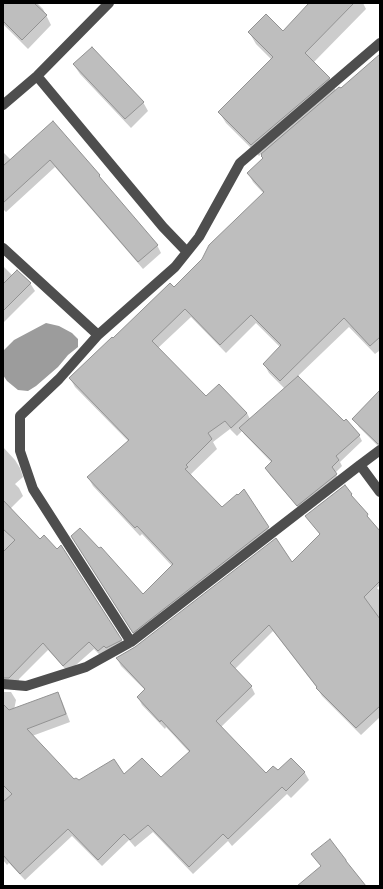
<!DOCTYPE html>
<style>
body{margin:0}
#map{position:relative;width:383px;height:889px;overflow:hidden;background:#fff;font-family:Raleway,sans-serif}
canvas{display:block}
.frame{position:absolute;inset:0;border:4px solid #000;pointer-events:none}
</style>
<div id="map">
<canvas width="383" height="889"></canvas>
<div class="frame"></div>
</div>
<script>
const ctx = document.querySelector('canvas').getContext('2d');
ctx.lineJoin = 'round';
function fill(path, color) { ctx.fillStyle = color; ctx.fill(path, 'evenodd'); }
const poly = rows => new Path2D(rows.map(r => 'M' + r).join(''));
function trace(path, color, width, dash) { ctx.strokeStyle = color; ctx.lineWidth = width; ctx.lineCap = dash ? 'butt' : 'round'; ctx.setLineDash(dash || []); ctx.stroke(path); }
const water = poly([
 [46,323,59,326,72,333,78,339,78,347,68,355,58,367,36,386,28,391,18,390,7,381,3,375,3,351,14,340]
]);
const shadow = poly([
 [3,3,37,3,43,9,51,25,28,49,3,24],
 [310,3,363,3,366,9,313,63,329,78,336,91,341,90,380,56,380,352,379,351,375,354,349,327,298,376,344,423,359,435,362,441,340,462,342,466,335,473,340,481,301,511,270,475,266,469,272,463,244,434,242,431,237,436,230,429,213,442,217,449,191,474,192,476,191,477,222,509,268,528,273,536,138,641,77,545,143,595,172,566,142,534,140,536,93,486,88,477,128,441,75,387,70,378,174,288,203,260,264,194,253,182,248,173,263,158,263,155,262,153,259,156,226,123,219,112,271,59,256,44,249,32,283,33],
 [191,317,226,353,256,323,280,347,264,364,269,373,285,389,250,419,247,413,206,397,158,348],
 [74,65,143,102,148,111,131,128,80,74],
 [53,123,99,176,104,183,157,245,161,253,143,269,55,167,6,212,3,209,3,152,11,160],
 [3,266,13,276,30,283,35,291,3,323],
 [380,391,380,448,359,427,354,419],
 [3,447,15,460,20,468,23,477,15,484,19,488,23,496,10,509,121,640,125,648,103,658,94,649,68,672,48,650,19,679,18,686,3,687],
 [345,486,356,502,367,515,372,523,380,532,380,585,377,588,380,591,380,717,361,735,322,696,317,688,273,631,235,669,251,686,255,694,221,727,266,775,278,772,291,759,305,773,309,780,291,798,287,794,232,846,228,841,193,874,153,832,135,847,129,840,102,866,72,836,25,880,9,863,7,865,3,860,3,692,11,692,16,700,14,710,57,693,62,701,70,722,32,736,74,780,78,781,124,776,161,778,190,753,166,727,165,729,142,705,138,697,145,690,121,666,117,658,291,563,321,535,311,523,306,516]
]);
const building = poly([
 [3,3,34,3,47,15,22,40,3,21,3,3],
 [309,3,354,3,305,53,330,78,251,145,218,112,273,57,248,32,266,14,283,31,309,3],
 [92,47,144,102,125,119,73,64,92,47],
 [380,54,380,337,370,346,344,318,280,381,263,364,281,345,251,315,220,345,185,309,152,341,206,396,219,384,247,413,231,428,225,421,208,433,212,439,186,465,188,467,185,469,222,507,237,494,238,495,244,489,269,527,133,633,71,536,80,528,99,548,101,547,143,594,173,564,137,526,135,528,87,477,129,440,69,378,112,337,113,338,170,283,174,287,202,259,209,245,264,192,247,173,263,158,261,156,262,155,261,154,339,87,341,88,380,54],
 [53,121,100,175,99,176,158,245,138,262,50,160,3,203,3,166,53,121],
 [17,270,31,283,3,311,3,284,17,270],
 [298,376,344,421,346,419,360,435,336,456,339,460,332,467,337,474,297,506,265,468,272,461,239,428,298,376],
 [380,390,380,444,378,444,352,419,380,390],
 [345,485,352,494,351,495,368,514,367,516,380,531,380,581,364,597,380,619,380,706,356,728,316,688,317,687,269,625,230,663,252,686,216,721,266,773,273,766,278,770,291,758,305,772,286,791,282,787,228,839,223,834,189,867,148,825,130,840,124,834,98,860,68,829,20,874,3,855,3,802,12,794,3,785,3,704,9,710,58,692,66,714,27,729,74,779,76,778,79,780,114,759,124,774,142,758,161,777,190,751,161,720,160,722,137,697,145,689,116,658,135,647,276,538,292,562,320,534,305,516,345,485],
 [3,500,40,539,44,535,57,549,61,545,122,640,106,648,104,646,98,651,89,642,63,666,43,643,9,678,3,678,3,552,15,540,3,529,3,500],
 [330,839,346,860,346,861,366,886,297,886,321,866,311,854,330,839]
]);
const minor = poly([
 [37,76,163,227,187,252],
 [3,105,37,76,109,3],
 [3,248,98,335],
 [380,450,360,465,380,492],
 [131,642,360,465],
 [3,684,26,686,86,667,131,642,33,489,20,451,20,416,59,379,98,335,175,267,199,237,240,163,380,43]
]);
fill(water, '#9c9c9c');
fill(shadow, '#0003');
fill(building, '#bebebe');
trace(building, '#929292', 1);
trace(minor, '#4e4e4e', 10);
</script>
